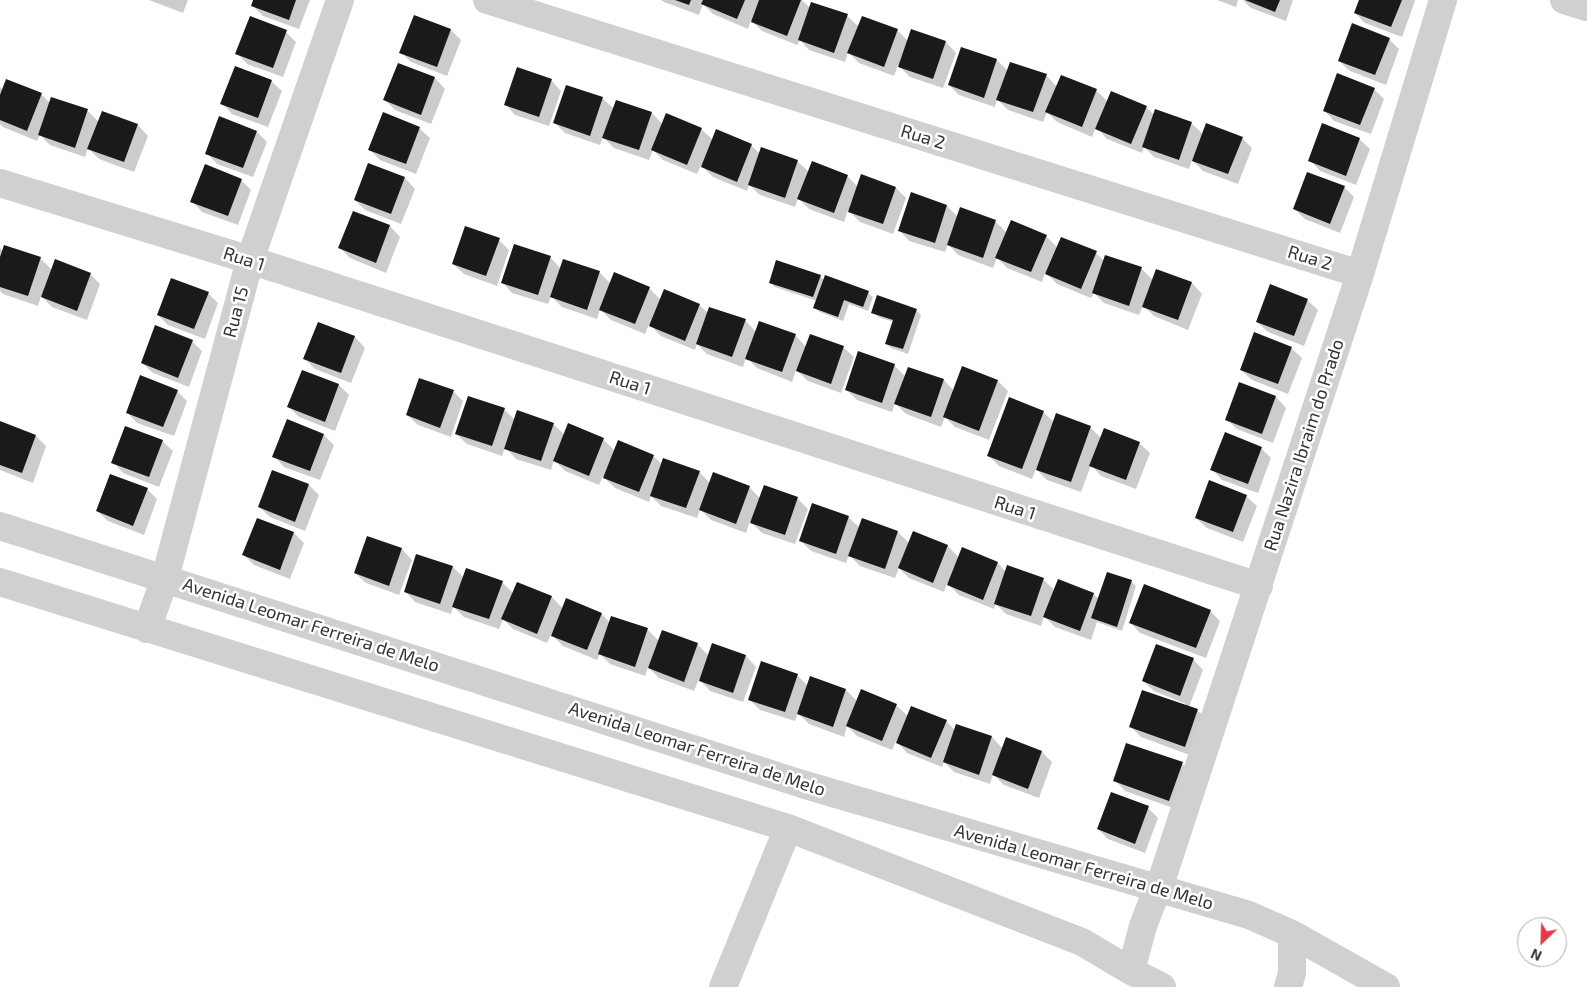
<!DOCTYPE html>
<style>
body{margin:0}
#map{position:relative;width:1587px;height:987px;overflow:hidden;background:#fff;font-family:"Exo 2",sans-serif}
canvas{display:block}
.north{position:absolute;left:1517px;top:917px;width:50px;height:50px;box-sizing:border-box;background:#fff;border:1px solid #adadad;border-radius:50%;rotate:204deg;font-size:14px;font-weight:700;line-height:20px;text-align:center;color:#333}
.north::after{content:'';display:block;margin:auto;width:18px;height:22px;background:#e63946;clip-path:polygon(50% 0,100% 100%,50% 72%,0 100%)}
</style>
<div id="map">
<canvas width="1587" height="987"></canvas>
<div class="north">N</div>
</div>
<script>
const ctx = document.querySelector('canvas').getContext('2d');
ctx.lineJoin = 'round';
function fill(path, color) { ctx.fillStyle = color; ctx.fill(path, 'evenodd'); }
const poly = rows => new Path2D(rows.map(r => 'M' + r).join(''));
function trace(path, color, width, dash) { ctx.strokeStyle = color; ctx.lineWidth = width; ctx.lineCap = dash ? 'butt' : 'round'; ctx.setLineDash(dash || []); ctx.stroke(path); }
function write(font, color, halo, rows, align = 'center') {
  ctx.font = font + ' "Exo 2",sans-serif'; ctx.lineWidth = 5; ctx.setLineDash([]); ctx.textBaseline = 'middle'; ctx.strokeStyle = halo; ctx.fillStyle = color; for (const [text, x, y, turn = 0] of rows) {
    ctx.save(); ctx.translate(x, y); ctx.rotate((+turn || 0) * Math.PI / 180); ctx.textAlign = isNaN(turn) ? turn : align; if (halo) ctx.strokeText(text, 0, 0); ctx.fillText(text, 0, 0); ctx.restore();
  }
}
const shadow = poly([
 [149,0,188,0,183,13],
 [254,0,310,0,299,29,263,16,252,5],
 [661,0,802,0,810,8,847,16,859,27,897,30,908,41,912,30,946,42,956,53,943,88,910,77,898,65,894,76,859,63,848,52,845,62,809,50,800,40,797,45,762,31,751,20,748,29,713,14,703,4,699,15,664,2],
 [1217,0,1238,0,1236,7],
 [1243,0,1293,0,1286,21,1251,8],
 [1360,0,1414,0,1415,1,1402,37,1365,23,1355,13],
 [414,16,451,30,461,40,447,76,411,62,401,52],
 [286,32,296,42,283,77,247,64,237,53],
 [1389,39,1399,49,1386,85,1350,71,1339,61],
 [961,48,997,60,1008,71,1046,75,1057,87,1096,90,1108,102,1146,107,1154,115,1191,123,1203,134,1242,138,1252,148,1238,184,1203,171,1192,160,1189,169,1154,157,1144,147,1142,153,1107,139,1096,127,1092,137,1057,122,1047,112,1043,122,1008,110,997,99,995,107,959,95,949,85],
 [398,65,435,78,445,89,431,124,395,110,385,100],
 [551,80,561,91,549,126,515,115,505,104],
 [7,81,42,95,50,103,87,110,99,122,103,113,138,125,148,136,134,172,99,159,88,148,85,157,50,145,40,135,37,141,3,127,0,124,0,87,3,90],
 [271,81,282,91,268,127,232,114,222,103],
 [1374,89,1384,99,1371,134,1334,121,1324,110],
 [602,98,614,109,616,101,652,113,663,125,701,129,713,140,751,145,760,154,797,161,809,172,847,176,858,187,862,176,896,188,906,198,893,234,860,222,848,210,844,222,809,209,798,198,795,207,760,195,749,185,747,191,713,177,701,165,697,174,663,160,653,150,649,160,614,148,603,137,600,145,565,133,555,123],
 [419,128,430,138,416,174,380,160,370,150],
 [257,132,267,142,253,177,217,164,207,153],
 [1359,139,1370,149,1356,185,1320,171,1310,160],
 [405,178,415,189,401,224,365,210,355,200],
 [241,180,251,190,238,225,202,212,192,201],
 [1344,187,1354,197,1340,233,1305,219,1294,209],
 [947,206,958,217,995,221,1007,233,1046,236,1058,248,1096,253,1104,261,1141,268,1153,280,1156,270,1192,283,1202,294,1188,330,1154,316,1143,305,1139,315,1104,303,1094,293,1091,298,1057,284,1045,272,1042,282,1007,268,997,257,993,268,958,255,948,244,945,252,909,241,899,230],
 [353,213,390,226,400,237,386,273,350,258,340,248],
 [499,240,509,250,497,286,464,274,453,264],
 [0,248,3,252,40,258,52,270,90,274,100,284,87,320,52,307,41,296,38,306,3,294,0,291],
 [550,257,561,269,599,272,611,284,649,288,661,300,699,305,708,313,745,320,756,332,795,335,806,347,843,347,854,357,841,393,808,381,796,370,792,382,757,368,746,357,743,367,707,354,697,344,695,350,661,336,649,324,645,334,611,320,600,309,597,319,562,307,551,296,548,304,512,293,502,282],
 [820,276,825,281,868,293,873,297,868,311,849,304,843,321,820,312,815,308,817,301,775,287,770,282],
 [208,293,218,303,205,339,168,325,158,315],
 [1307,300,1318,310,1304,346,1268,332,1257,322],
 [916,310,921,315,908,354,891,348,886,343,894,322,878,317,873,312],
 [318,323,355,337,365,348,351,383,315,369,305,359],
 [192,341,202,351,189,387,153,373,142,363],
 [1291,348,1302,358,1288,394,1252,380,1241,370],
 [894,365,905,376,908,368,944,380,954,391,998,381,1008,391,989,440,955,427,945,417,941,427,906,414,895,403,892,412,857,400,847,390],
 [302,371,339,385,349,395,335,431,299,417,289,407],
 [1240,383,1276,397,1286,408,1273,443,1237,429,1226,419],
 [177,391,187,401,174,436,137,423,127,412],
 [453,391,463,401,451,437,418,425,407,415],
 [504,409,515,420,553,424,565,435,603,439,615,451,653,456,662,464,699,472,710,483,749,487,760,498,797,498,808,509,795,544,762,533,750,521,746,533,711,520,700,509,697,518,661,506,651,496,649,502,615,488,603,476,599,485,565,471,554,460,551,470,516,459,505,447,502,456,467,444,456,434],
 [1043,412,1054,422,1090,427,1101,438,1139,443,1150,453,1136,489,1101,476,1091,465,1081,492,1047,480,1036,469,1032,479,999,466,989,456],
 [1,423,36,436,46,446,33,483,0,470],
 [324,435,334,445,320,480,284,467,274,456],
 [162,441,173,451,159,487,123,473,113,462],
 [1261,448,1271,458,1258,493,1222,480,1212,469],
 [309,485,319,495,305,531,270,517,259,507],
 [147,489,157,499,144,535,108,521,97,511],
 [1246,496,1257,506,1243,542,1207,528,1196,518],
 [848,517,860,528,898,532,909,543,913,532,948,546,959,558,998,563,1006,572,1043,579,1055,591,1093,594,1099,599,1131,581,1136,586,1122,631,1097,622,1091,640,1055,627,1044,616,1041,626,1006,614,996,604,994,609,959,595,947,583,944,592,909,578,899,568,895,578,860,566,849,555,846,563,811,551,801,541],
 [257,519,294,533,304,543,290,579,254,565,244,555],
 [402,549,412,560,399,595,366,583,355,573],
 [453,567,464,578,502,582,513,593,517,583,552,597,563,609,567,600,602,614,610,623,647,629,659,641,697,644,709,656,712,645,746,656,756,667,743,702,710,691,699,679,694,691,659,678,648,667,645,676,610,664,600,654,597,660,563,646,551,634,547,643,513,629,503,619,499,629,464,617,453,606,451,614,415,602,405,591],
 [1210,611,1220,621,1206,658,1140,633,1130,622],
 [1193,659,1203,670,1189,707,1197,710,1208,720,1195,757,1141,737,1131,727,1185,706,1186,704,1154,691,1143,681],
 [797,675,808,686,811,677,846,690,857,701,896,705,908,716,946,721,955,730,992,737,1003,749,1042,752,1052,762,1039,798,1004,785,993,774,990,784,954,772,944,762,942,767,907,753,896,741,892,750,857,736,847,726,844,737,809,724,798,713,795,721,760,710,749,699],
 [1182,764,1192,774,1179,810,1125,791,1115,780],
 [1148,808,1158,818,1145,853,1108,839,1098,829]
]);
const building = poly([
 [253,0,296,0,289,20,251,6],
 [675,0,691,0,689,5],
 [703,0,745,0,737,19,701,4],
 [759,0,801,0,787,36,751,22],
 [1245,0,1280,0,1275,12],
 [1359,0,1402,0,1391,27,1354,13],
 [811,2,848,14,834,53,798,40],
 [414,15,451,29,437,67,399,53],
 [250,16,287,30,273,68,235,54],
 [862,16,898,29,884,67,847,53],
 [1352,23,1390,38,1375,75,1338,61],
 [911,29,946,41,933,79,898,67],
 [961,47,997,59,984,98,948,85],
 [1010,62,1047,74,1033,112,996,100],
 [398,63,435,77,421,115,383,100],
 [235,66,272,80,258,118,220,104],
 [517,67,552,79,539,117,504,105],
 [1337,73,1375,88,1360,125,1323,111],
 [1061,75,1097,89,1082,127,1045,112],
 [6,79,42,93,27,131,0,120,0,95],
 [566,85,603,97,590,136,553,123],
 [1111,91,1147,106,1131,144,1095,129],
 [51,97,88,109,75,148,38,135],
 [616,100,652,112,639,150,602,138],
 [1155,109,1192,122,1179,160,1142,147],
 [102,111,138,124,124,162,87,149],
 [383,112,420,127,406,164,368,150],
 [666,113,702,128,687,165,651,150],
 [219,116,257,131,243,168,205,154],
 [1206,123,1243,137,1228,174,1192,161],
 [1322,123,1360,138,1346,176,1308,161],
 [716,129,752,144,737,182,701,167],
 [761,147,798,160,785,198,748,185],
 [812,161,848,175,834,213,797,199],
 [368,163,405,177,391,214,354,200],
 [205,164,242,179,228,216,190,202],
 [1307,172,1345,186,1330,224,1293,209],
 [861,174,896,187,883,224,848,212],
 [911,192,947,205,935,243,898,231],
 [960,207,996,220,983,258,947,245],
 [353,211,390,225,376,263,338,248],
 [1011,220,1047,235,1031,272,995,258],
 [465,226,500,238,486,276,452,264],
 [1061,237,1097,251,1081,289,1045,274],
 [514,244,551,256,538,295,501,283],
 [4,245,41,257,28,296,0,287,0,257],
 [1105,255,1142,267,1129,306,1092,293],
 [55,259,91,273,77,311,41,297],
 [563,259,600,271,587,310,550,297],
 [776,260,821,275,813,297,769,283],
 [1156,269,1192,282,1178,320,1142,307],
 [614,272,650,287,635,324,599,310],
 [825,275,869,291,863,307,844,300,838,317,813,308],
 [171,278,209,292,194,329,157,315],
 [1270,284,1308,299,1294,336,1256,322],
 [664,289,700,304,685,341,649,326],
 [877,295,917,309,903,349,885,344,893,320,871,313],
 [709,307,746,319,732,357,696,344],
 [759,321,796,334,782,372,745,359],
 [318,322,355,336,341,373,303,359],
 [155,325,193,340,178,378,141,363],
 [1254,332,1292,347,1278,384,1240,370],
 [810,334,844,346,831,384,796,371],
 [858,351,895,364,882,403,845,390],
 [962,366,998,380,979,431,943,417],
 [908,367,944,379,931,417,894,404],
 [302,370,339,384,325,422,287,407],
 [140,375,178,390,163,427,126,413],
 [419,378,454,390,440,428,406,415],
 [1239,382,1276,396,1262,434,1225,420],
 [468,396,505,408,492,446,455,434],
 [1009,397,1044,411,1022,469,987,456],
 [517,410,554,423,541,461,504,449],
 [1056,413,1091,426,1071,482,1036,470],
 [287,419,324,434,310,471,272,457],
 [0,421,36,435,22,473,0,465],
 [568,423,604,438,589,476,553,461],
 [125,426,163,440,149,477,111,463],
 [1104,428,1140,442,1126,480,1089,466],
 [1225,432,1262,447,1248,484,1210,470],
 [618,440,654,455,639,492,603,478],
 [663,458,700,471,686,508,650,496],
 [272,470,309,484,295,522,258,507],
 [713,472,750,486,736,524,699,510],
 [110,474,148,488,133,526,96,511],
 [1209,480,1247,495,1233,532,1195,518],
 [764,485,798,497,785,535,750,523],
 [812,503,849,516,836,554,799,541],
 [257,518,294,532,280,570,242,555],
 [862,518,898,531,885,569,848,556],
 [913,531,948,545,933,583,898,568],
 [367,536,402,548,389,586,354,573],
 [962,547,998,562,983,600,947,585],
 [416,554,453,566,440,604,404,592],
 [1007,565,1044,578,1031,616,994,604],
 [466,568,503,581,489,619,452,607],
 [1107,572,1132,580,1117,627,1091,618],
 [1058,579,1094,593,1080,631,1043,617],
 [517,582,552,596,537,634,501,619],
 [1144,584,1211,610,1196,648,1129,623],
 [566,598,602,613,587,650,551,636],
 [611,616,648,628,635,667,598,654],
 [662,630,698,643,684,682,648,668],
 [712,643,746,655,733,693,699,681],
 [1156,644,1194,658,1180,696,1142,681],
 [761,661,798,674,785,712,748,700],
 [810,676,846,689,833,727,797,714],
 [861,689,897,704,882,741,846,726],
 [1142,690,1198,709,1185,747,1129,727],
 [911,706,947,720,931,758,896,743],
 [956,724,992,736,979,775,943,762],
 [1006,737,1042,751,1028,789,992,775],
 [1126,743,1183,762,1169,801,1113,781],
 [1111,792,1149,806,1135,844,1097,829]
]);
const minor = poly([
 [487,0,1360,274],
 [1564,0,1587,7],
 [0,183,250,260,1259,586],
 [0,526,802,784,1249,915,1292,934,1386,987],
 [0,582,788,828,1082,942,1131,971,1162,987],
 [147,629,165,578,250,260,340,0],
 [1131,971,1143,926,1151,905,1159,888,1360,274,1443,0],
 [723,987,788,828],
 [1288,987,1292,973,1292,934]
]);
const streetNames = [
 ["Rua 2",923,137,17],
 ["Rua 2",1310,258,17],
 ["Rua 1",244,259,18],
 ["Rua 15",236,312,-75],
 ["Rua 1",630,383,18],
 ["Rua Nazira Ibraim do Prado",1304,445,-72],
 ["Rua 1",1015,508,18],
 ["Avenida Leomar Ferreira de Melo",311,625,18],
 ["Avenida Leomar Ferreira de Melo",697,749,18],
 ["Avenida Leomar Ferreira de Melo",1084,867,16]
];
fill(shadow, '#0003');
fill(building, '#1a1a1a');
trace(minor, '#d0d0d0', 28);
write('18px', '#333', '#fff', streetNames);
</script>
